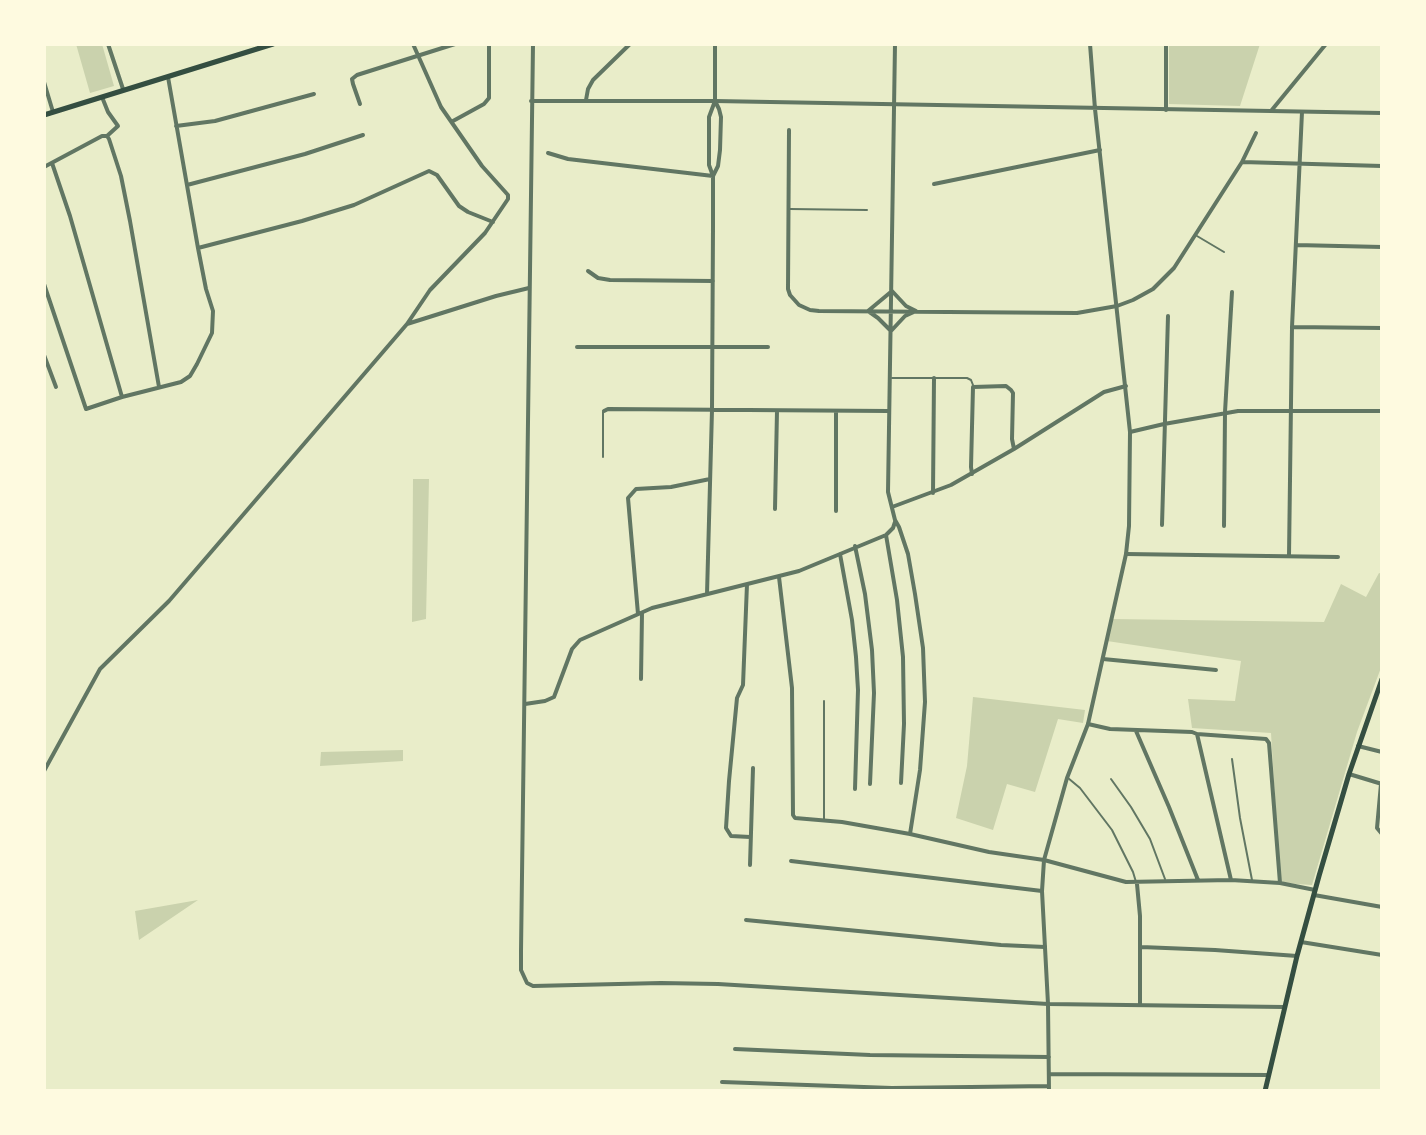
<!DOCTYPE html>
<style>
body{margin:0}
#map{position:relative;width:1426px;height:1135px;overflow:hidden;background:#e9edc9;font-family:"PT Sans",sans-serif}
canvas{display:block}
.frame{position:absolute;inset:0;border:46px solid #fefae0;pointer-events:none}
</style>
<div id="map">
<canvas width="1426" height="1135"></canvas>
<div class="frame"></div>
</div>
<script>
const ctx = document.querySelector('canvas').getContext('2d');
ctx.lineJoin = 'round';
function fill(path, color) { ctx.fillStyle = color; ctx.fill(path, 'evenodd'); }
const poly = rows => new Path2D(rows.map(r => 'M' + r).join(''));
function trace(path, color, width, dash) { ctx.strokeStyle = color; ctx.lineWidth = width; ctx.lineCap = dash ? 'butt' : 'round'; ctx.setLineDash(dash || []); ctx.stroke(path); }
const green = poly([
 [76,44,102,44,114,86,90,93],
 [1169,44,1260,44,1240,106,1169,104],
 [413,479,429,479,426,619,412,622],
 [1379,573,1382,574,1382,665,1357,732,1312,885,1280,883,1271,733,1192,728,1188,699,1235,701,1241,661,1107,641,1112,619,1324,622,1341,584,1366,597],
 [973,697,1085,710,1083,723,1058,719,1035,792,1007,784,993,830,956,818,967,766],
 [403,750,403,761,320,766,321,752],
 [198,900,139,940,135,911]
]);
const service = poly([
 [790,209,867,210],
 [1197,236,1224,252],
 [892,378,967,378,971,380,973,385],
 [603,457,603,412],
 [1232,759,1240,818,1252,880],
 [1068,778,1080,788,1112,830,1133,872,1136,882],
 [1111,779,1131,807,1150,839,1165,879],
 [824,819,824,701]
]);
const minor = poly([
 [108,44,123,89],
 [413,44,441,107,482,166,508,195,508,199,485,233,430,290,407,324,496,296,529,288],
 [895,44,888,492,895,520,899,527,908,554,915,594,923,648,925,702,920,770,910,834],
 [44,82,53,112],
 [102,97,108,112,118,126,107,136],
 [586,100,588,89,593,80,630,44],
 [360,104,353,84,352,79,357,75,455,44],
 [1166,110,1166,44],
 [1271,111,1326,44],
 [453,121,484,104,489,98,489,44],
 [176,126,215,121,314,94],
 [789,130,788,289,790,295,799,305,810,310,819,311,1077,313,1117,306,1133,300,1153,289,1174,268,1242,162,1382,166],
 [548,153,568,159,713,176],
 [1242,162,1256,133],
 [52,163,70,216,122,397],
 [44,167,102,136,107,136,109,139,121,176,130,221,159,387],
 [713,176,718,166,720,150,721,117,719,109,715,101],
 [934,184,1100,150],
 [187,185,305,154,363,135],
 [1296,245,1382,247],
 [198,248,302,221,354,205,429,171,437,175,459,206,468,212,493,222],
 [588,271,598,278,610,280,713,281],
 [44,284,86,409,122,397,181,382,190,376,197,364,212,333,213,311,206,289,198,248,168,77],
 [892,291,906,306,916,311,905,316,891,331,878,318,868,311,892,291],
 [1292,327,1382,328],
 [577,347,768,347],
 [44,355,56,387],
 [604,411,608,409,888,411],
 [1130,432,1164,424,1238,411,1382,411],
 [972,474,971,467,973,387,1006,386,1011,390,1013,393,1012,439,1014,449],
 [933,493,934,378],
 [892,507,951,485,1014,449,1104,392,1126,386],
 [775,509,777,411],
 [836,511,836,412],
 [1162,525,1168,316],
 [1224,526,1225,412,1232,292],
 [886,535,897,600,903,657,904,724,901,783],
 [855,546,865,594,872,650,874,693,870,784],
 [840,554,852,620,856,657,858,690,855,789],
 [1126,554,1338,557],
 [1289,556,1292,327,1302,112],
 [779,577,792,688,793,815,795,818,842,822,910,834,989,852,1044,860,1126,882,1231,880,1280,883,1315,890],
 [747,584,743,685,737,698,729,781,726,828,731,836,750,837],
 [707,594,712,410,713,227,713,176,709,165,709,117,715,101,715,44],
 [638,614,628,498,636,489,671,487,710,479],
 [1103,659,1216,670],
 [641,679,642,613],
 [525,704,545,701,554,697,572,649,580,640,652,608,799,571,886,535,893,528,895,522],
 [1088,724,1110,729,1192,732,1197,734,1266,739,1269,743,1280,883],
 [1136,731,1169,807,1198,880],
 [1197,734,1231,880],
 [1358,746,1382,752],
 [44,771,100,669,169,601,407,324],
 [1349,774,1382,784],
 [1381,784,1377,828,1382,834],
 [791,861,1042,891],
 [750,865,753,768],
 [1137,884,1140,916,1140,1005],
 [1314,895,1382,907],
 [746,920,1001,945,1045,947],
 [1301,942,1382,955],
 [1141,947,1215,950,1297,956],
 [1048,1004,1049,1091],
 [735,1049,870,1055,1049,1057],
 [1049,1074,1269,1075],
 [722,1082,892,1088,1049,1086]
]);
const tertiary = poly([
 [533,44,521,951,521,970,527,983,533,986,661,983,718,984,1048,1004,1284,1007],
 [531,101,715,101,1382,113],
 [1048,1004,1042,891,1044,860,1067,778,1088,724,1126,554,1129,526,1130,432,1095,109,1090,44]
]);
const secondary = poly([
 [44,115,273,44],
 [1265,1091,1297,956,1319,876,1349,774,1382,679]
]);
fill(green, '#cad2ad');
trace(service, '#617663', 2);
trace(minor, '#617663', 4);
trace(tertiary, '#617663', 4);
trace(secondary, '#344e41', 5);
</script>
